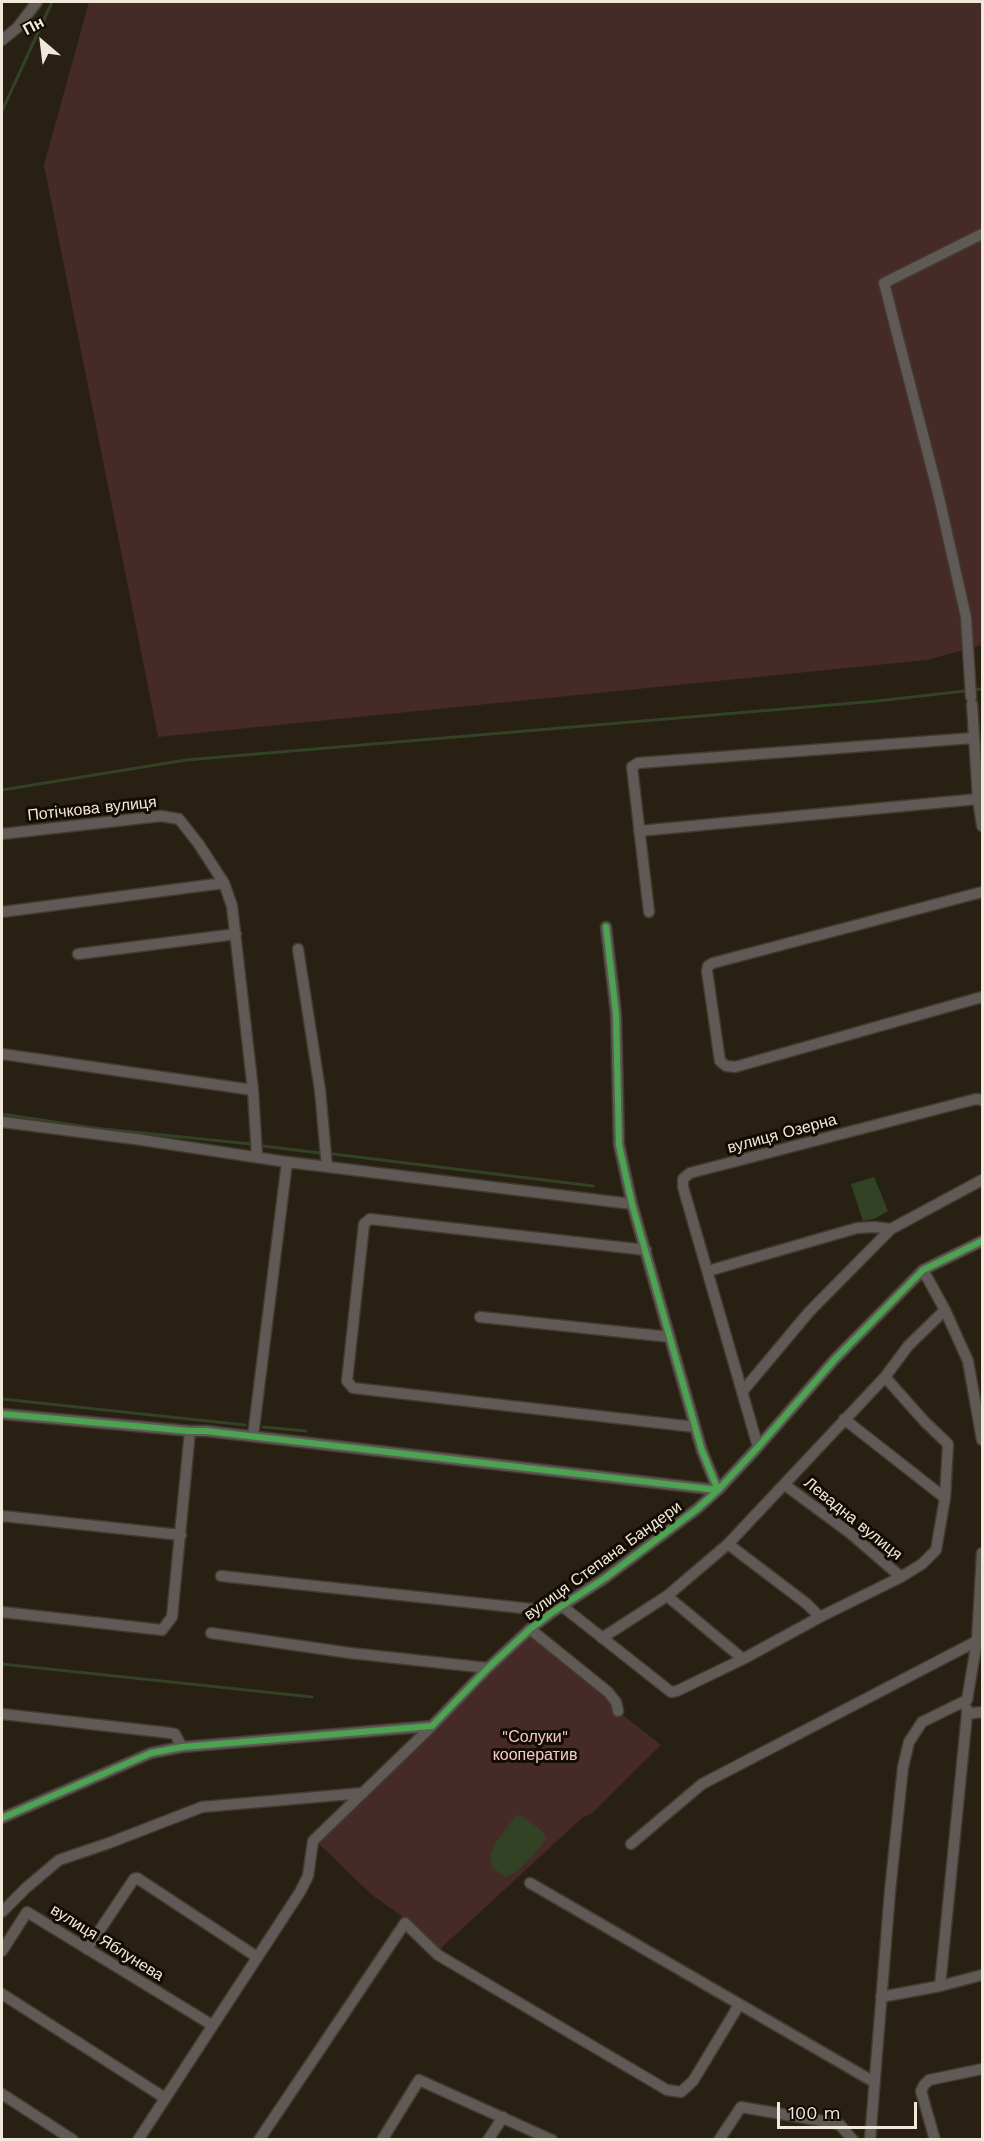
<!DOCTYPE html>
<meta charset="utf-8">
<style>
body{margin:0}
#map{position:relative;width:984px;height:2141px;overflow:hidden;background:#282012;font-family:"Work Sans",sans-serif}
canvas{display:block}
.frame{position:absolute;inset:0;border:3px solid #f2e8da;pointer-events:none}
.north{position:absolute;left:12px;top:12px;width:60px;height:60px;-webkit-text-stroke:4px #130c04;paint-order:stroke;rotate:332deg;font-size:16px;font-weight:700;line-height:24px;text-align:center;color:#f2e8da}
.north::after{content:'';display:block;margin:auto;width:21px;height:27px;background:#f2e8da;clip-path:polygon(50% 0,100% 100%,50% 72%,0 100%)}
.scale{position:absolute;left:777px;top:2102px;width:140px;height:27px;box-sizing:border-box;border:3px solid #f2e8da;border-top:0;padding-left:8px;font-size:18px;line-height:21px;white-space:nowrap;color:#f2e8da;-webkit-text-stroke:4px #130c04;paint-order:stroke}
</style>
<div id="map">
<canvas width="984" height="2141"></canvas>
<div class="frame"></div>
<div class="north">Пн</div>
<div class="scale">100 m</div>
</div>
<script>
const ctx = document.querySelector('canvas').getContext('2d');
ctx.lineJoin = 'round';
function fill(path, color) { ctx.fillStyle = color; ctx.fill(path, 'evenodd'); }
const poly = rows => new Path2D(rows.map(r => 'M' + r).join(''));
function trace(path, color, width, dash) { ctx.strokeStyle = color; ctx.lineWidth = width; ctx.lineCap = dash ? 'butt' : 'round'; ctx.setLineDash(dash || []); ctx.stroke(path); }
function write(font, color, halo, rows, align = 'center') {
  ctx.font = font + ' "Work Sans",sans-serif'; ctx.lineWidth = 6; ctx.setLineDash([]); ctx.textBaseline = 'middle'; ctx.strokeStyle = halo; ctx.fillStyle = color; for (const [text, x, y, turn = 0] of rows) {
    ctx.save(); ctx.translate(x, y); ctx.rotate((+turn || 0) * Math.PI / 180); ctx.textAlign = isNaN(turn) ? turn : align; if (halo) ctx.strokeText(text, 0, 0); ctx.fillText(text, 0, 0); ctx.restore();
  }
}
const green = poly([
 [89,2,982,2,982,645,927,660,158,737,44,165],
 [530,1629,610,1697,618,1711,661,1745,591,1814,583,1817,439,1950,410,1922,372,1895,320,1845,320,1841]
]);
const water = poly([
 [874,1177,888,1211,874,1219,863,1221,851,1184],
 [516,1815,522,1816,534,1825,543,1832,546,1839,533,1856,516,1872,506,1877,492,1867,490,1856,495,1844]
]);
const stream = poly([
 [2,111,52,2],
 [2,790,186,760,877,701,982,689],
 [2,1114,94,1128,251,1144],
 [263,1146,320,1153],
 [333,1154,593,1186],
 [2,1399,245,1425],
 [263,1427,306,1431],
 [2,1664,312,1697]
]);
const minor = poly([
 [2,40,17,28,37,2],
 [971,697,966,617,938,493,884,283,982,234],
 [972,704,978,799,982,826],
 [639,831,978,799],
 [2,834,161,816,179,819,198,843,224,883,232,906,253,1090,257,1156],
 [982,892,713,963,708,966,707,971,720,1061,726,1066,735,1067,982,997],
 [2,912,224,883],
 [649,912,632,767,638,763,973,738],
 [298,949,320,1090,327,1167],
 [78,954,236,934],
 [2,1054,253,1090],
 [2,1122,135,1139,287,1162,632,1204],
 [646,1250,370,1219,364,1224,347,1381,353,1388,695,1427],
 [923,1270,945,1310,968,1361,982,1440],
 [708,1271,857,1228,875,1227,891,1229,982,1180],
 [480,1317,670,1337],
 [742,1392,809,1312,891,1229],
 [2,1414,190,1431,206,1431,718,1490,702,1451,632,1204,619,1145,616,1014,606,927],
 [844,1419,945,1498],
 [253,1436,287,1162],
 [758,1447,683,1187,683,1179,690,1173,976,1099,982,1100],
 [785,1485,850,1533,901,1577],
 [2,1516,181,1535],
 [728,1544,807,1604,820,1617],
 [221,1576,532,1609,551,1613],
 [667,1596,743,1659],
 [562,1606,671,1692,677,1691,743,1659,820,1617,901,1577,922,1564,936,1550,945,1498,948,1444,925,1422,885,1377],
 [2,1612,162,1630,172,1617,190,1431],
 [530,1629,608,1692,616,1702,618,1711],
 [211,1633,350,1653,488,1668],
 [602,1638,667,1596,728,1544,885,1377,908,1346,945,1310],
 [967,1709,967,1714,982,1712],
 [2,1714,170,1733,175,1734,182,1747],
 [2,1818,151,1753,182,1747,432,1726,488,1668,530,1629,551,1613,605,1578,697,1509,718,1490,758,1447,835,1359,923,1270,982,1241],
 [631,1844,702,1784,977,1641],
 [530,1883,874,2082],
 [2,1912,26,1888,59,1860,109,1843,202,1807,363,1793],
 [87,1949,134,1879,137,1878,257,1957],
 [2,1951,27,1912,212,2025],
 [940,1986,967,1714],
 [2,1994,165,2098],
 [881,1997,940,1986,982,1975],
 [2,2094,73,2140],
 [138,2140,300,1892,308,1876,313,1841,432,1726],
 [259,2140,405,1923,438,1955,667,2090,681,2092,693,2081,739,2005],
 [382,2140,419,2080,552,2140],
 [488,2140,503,2117],
 [719,2140,741,2107,834,2123,840,2125,853,2140],
 [870,2140,890,1891,903,1767,909,1742,922,1722,967,1700,977,1641,982,1553],
 [935,2140,921,2091,924,2085,929,2080,982,2069]
]);
const cycleway = poly([
 [2,1414,190,1431,206,1431,718,1490,702,1451,632,1204,619,1145,616,1014,606,927],
 [2,1818,151,1753,182,1747,432,1726,488,1668,530,1629,551,1613,605,1578,697,1509,718,1490,758,1447,835,1359,923,1270,982,1241]
]);
const streetNames = [
 ["Потічкова вулиця",92,809,-6],
 ["вулиця Озерна",782,1134,-15],
 ["Левадна вулиця",853,1519,39],
 ["вулиця Степана Бандери",603,1561,-36],
 ["вулиця Яблунева",107,1943,32]
];
const parkNames = [
 ["\"Солуки\"",535,1737],
 ["кооператив",535,1755]
];
fill(green, '#462a27');
fill(water, '#324225');
trace(stream, '#324225', 3);
trace(minor, '#433b30', 13);
trace(minor, '#5f5a56', 10);
trace(cycleway, '#4ca352', 6);
write('16px', '#f2e8da', '#130c04', streetNames);
write('16px', '#f6cac8', '#130c04', parkNames);
</script>
